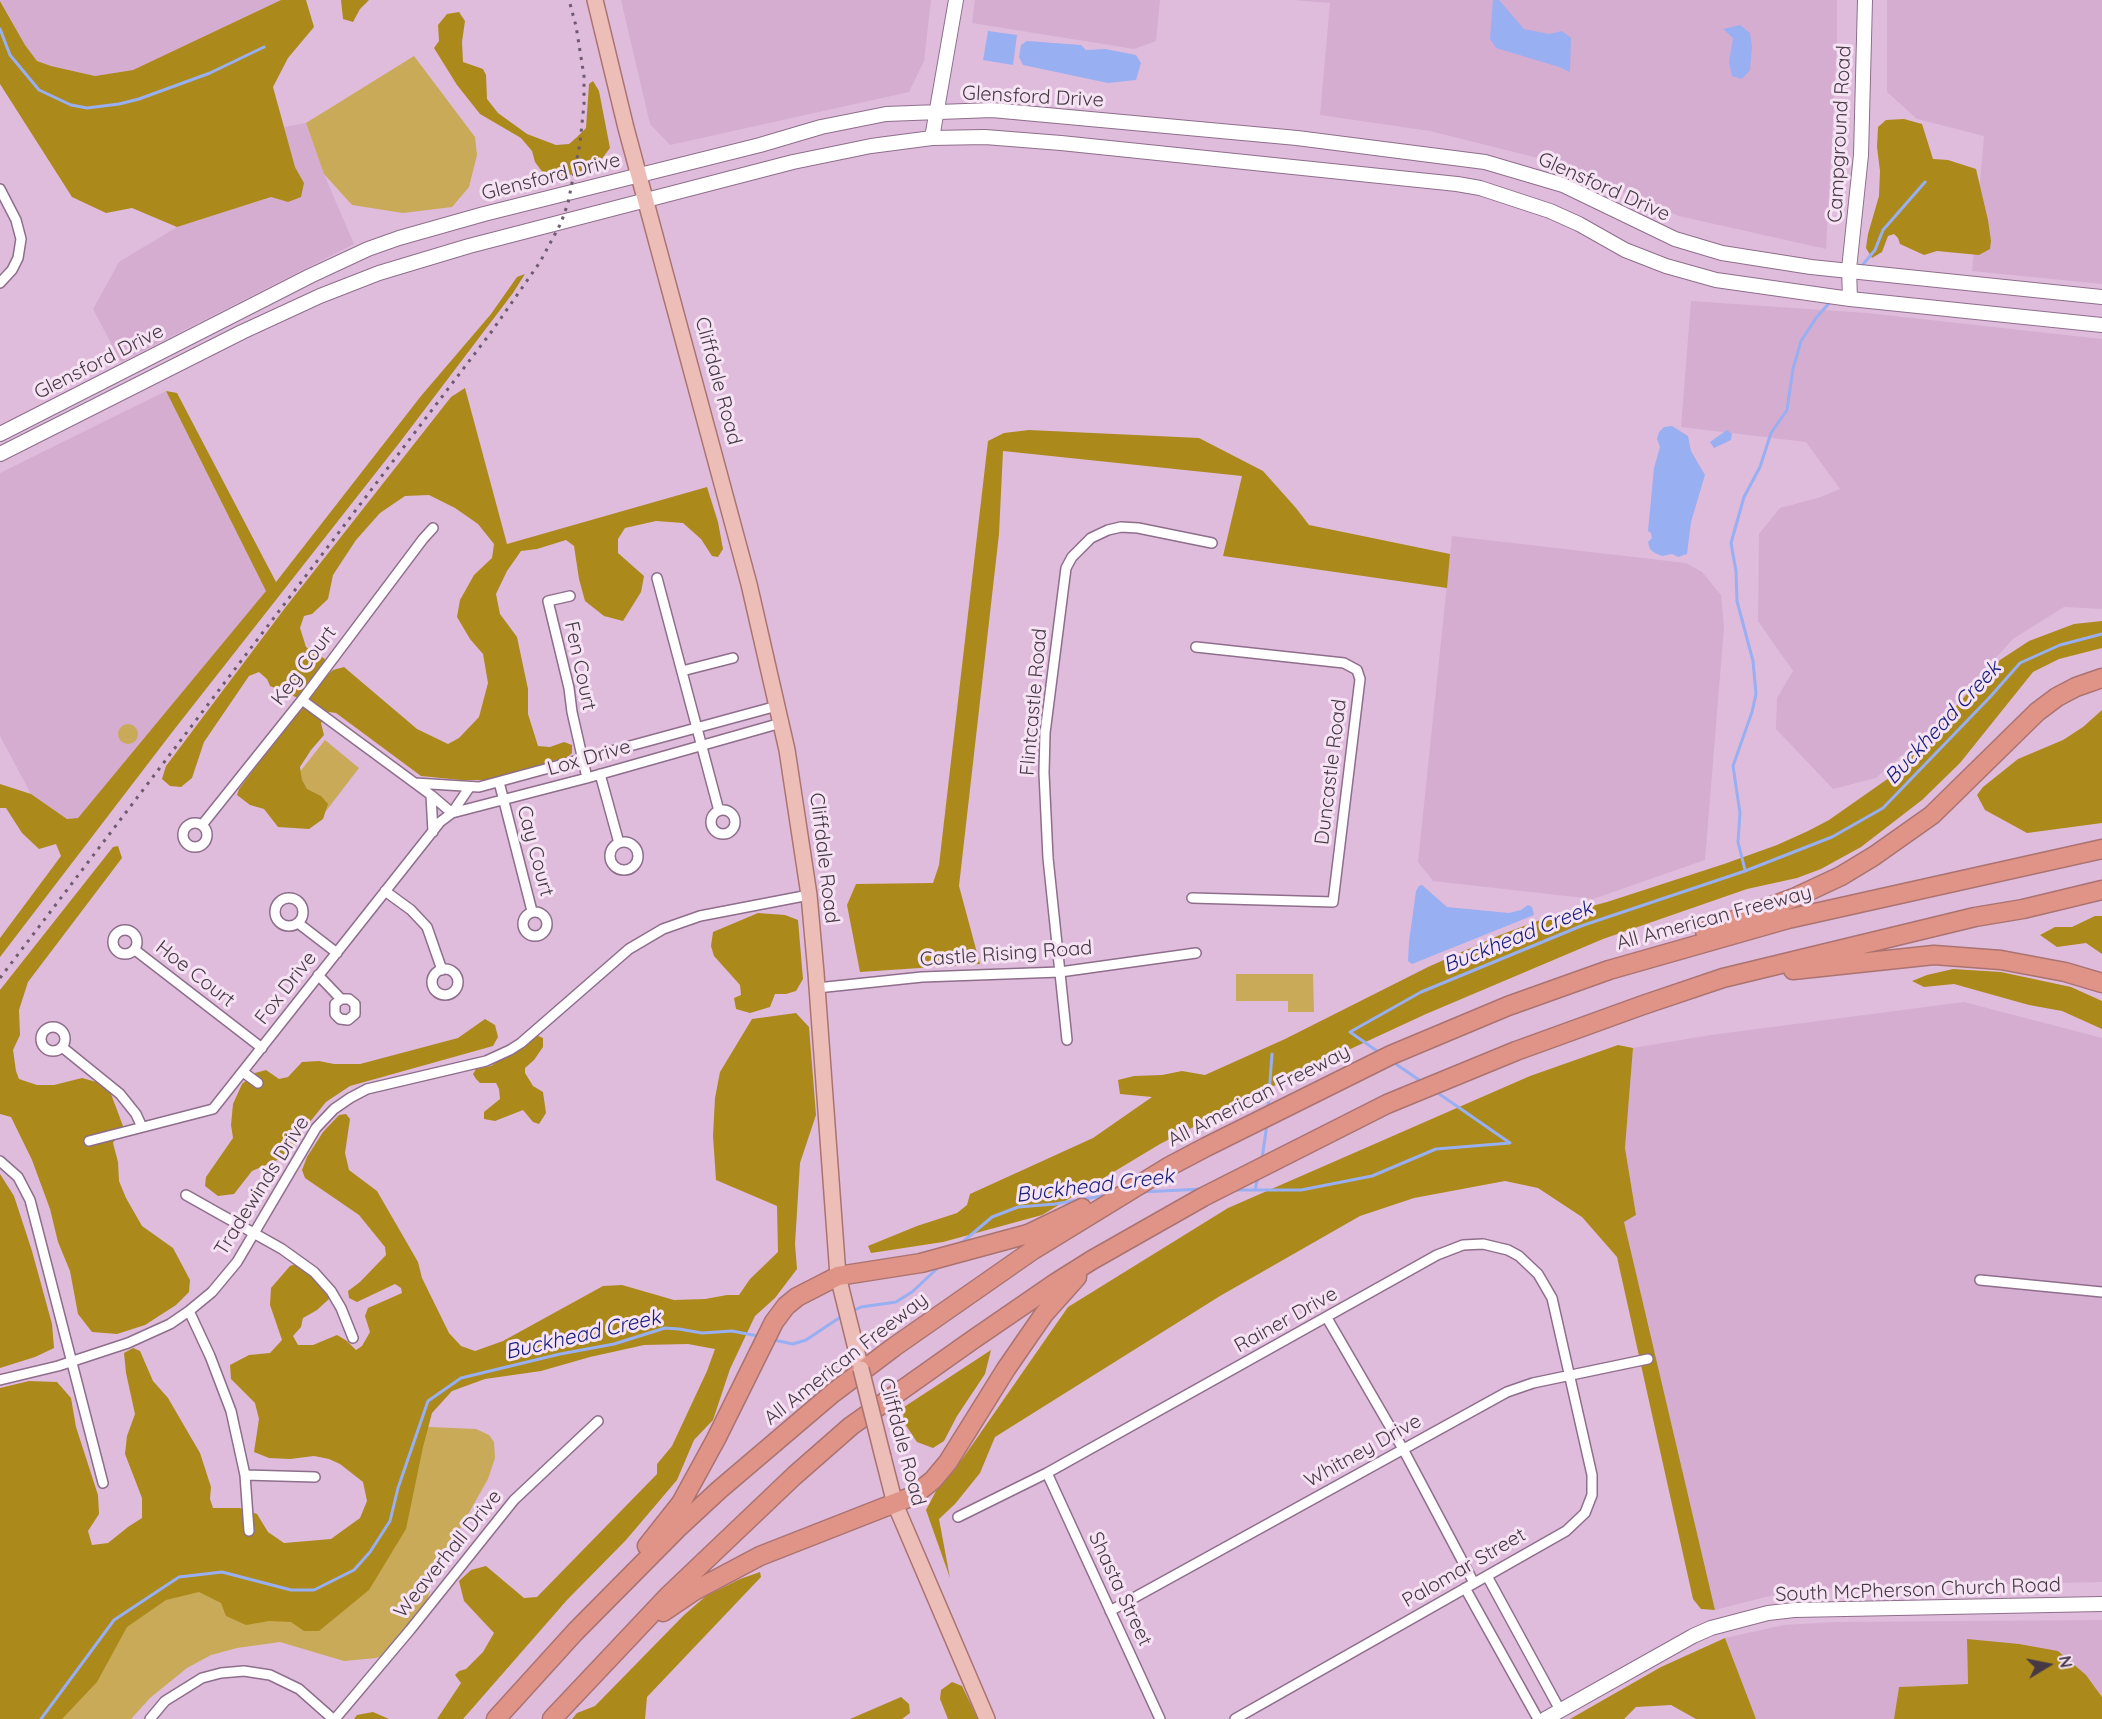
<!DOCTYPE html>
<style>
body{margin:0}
#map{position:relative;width:2102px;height:1719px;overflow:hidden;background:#dfbcdc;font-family:Quicksand,sans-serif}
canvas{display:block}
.north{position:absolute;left:2018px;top:1635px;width:60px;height:60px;-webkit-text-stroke:4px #f5e3f3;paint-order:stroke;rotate:80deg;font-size:16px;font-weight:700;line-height:24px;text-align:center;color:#463845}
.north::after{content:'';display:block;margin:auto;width:21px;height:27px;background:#463845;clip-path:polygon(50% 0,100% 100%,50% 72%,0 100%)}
</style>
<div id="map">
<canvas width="2102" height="1719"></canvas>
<div class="north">N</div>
</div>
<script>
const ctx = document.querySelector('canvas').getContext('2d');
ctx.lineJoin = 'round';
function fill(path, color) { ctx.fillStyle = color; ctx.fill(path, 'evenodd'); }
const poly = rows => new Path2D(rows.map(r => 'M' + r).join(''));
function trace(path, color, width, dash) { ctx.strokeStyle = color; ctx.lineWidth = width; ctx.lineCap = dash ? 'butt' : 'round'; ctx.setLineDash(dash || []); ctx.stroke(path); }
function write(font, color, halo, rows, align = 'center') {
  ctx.font = font + ' Quicksand,sans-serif'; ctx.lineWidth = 6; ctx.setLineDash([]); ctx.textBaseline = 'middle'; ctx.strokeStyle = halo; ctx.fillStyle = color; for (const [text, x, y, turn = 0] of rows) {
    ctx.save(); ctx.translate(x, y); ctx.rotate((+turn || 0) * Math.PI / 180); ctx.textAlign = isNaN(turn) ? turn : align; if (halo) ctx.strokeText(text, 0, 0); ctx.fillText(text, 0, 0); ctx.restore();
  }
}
const built = poly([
 [0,0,281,0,133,70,95,76,51,66,37,61,25,45],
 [621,0,931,0,924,61,909,92,670,145,650,124],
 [975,0,1160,0,1156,41,1134,49,972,23],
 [1292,0,1837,0,1837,45,1826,249,1679,216,1542,159,1430,131,1320,115,1330,3],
 [1887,0,2102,0,2102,284,1972,271,1984,136,1917,119,1887,92],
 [306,123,324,174,354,244,121,362,93,309,119,262,177,227,271,197,288,202,304,183,295,167,284,127],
 [1691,301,1867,313,2102,339,2102,609,2064,607,2013,639,1945,714,1911,747,1876,778,1833,789,1776,729,1777,698,1793,671,1758,621,1759,534,1780,508,1818,498,1840,489,1806,442,1681,427],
 [166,391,267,591,78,818,67,819,31,794,0,736,0,473],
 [1452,536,1686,563,1702,572,1721,595,1724,627,1705,860,1593,899,1433,881,1418,862],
 [1964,1002,2102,1038,2102,1582,1797,1589,1715,1610,1624,1222,1636,1215,1625,1148,1633,1048,1711,1035],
 [2102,1620,2102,1697,2086,1675,1967,1640,1968,1684,1899,1687,1894,1719,1756,1719,1725,1638,1784,1625,1834,1622]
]);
const green = poly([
 [414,56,475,137,477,155,469,187,452,207,403,213,352,205,324,174,306,123],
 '118 734a10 10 0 1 1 20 0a10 10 0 1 1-20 0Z',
 [325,740,359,768,326,811,291,783],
 [1236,974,1313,974,1314,1012,1288,1012,1288,1001,1236,1001],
 [408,1426,476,1429,489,1435,494,1442,495,1458,488,1479,436,1571,421,1621,388,1654,376,1658,344,1661,280,1642,237,1648,211,1655,187,1668,150,1698,131,1719,0,1719,91,1610,283,1558,357,1531]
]);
const forest = poly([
 [281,0,306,0,314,27,288,58,273,87,295,167,304,183,301,197,288,202,271,197,177,227,132,208,106,213,72,197,0,84,0,1,25,45,37,61,51,66,95,76,133,70],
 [341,0,369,0,360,9,353,22,343,19],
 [459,12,465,21,462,42,463,62,483,69,486,75,487,99,498,113,527,134,556,145,569,144,576,138,586,128,589,84,593,81,599,91,610,148,598,164,583,172,570,175,561,181,546,177,535,162,532,151,521,138,480,114,457,85,434,48,439,41,438,25,447,14],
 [1904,119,1922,124,1933,159,1948,160,1976,169,1988,220,1991,241,1990,249,1979,255,1937,251,1924,255,1900,244,1898,238,1894,234,1888,236,1882,252,1872,258,1866,248,1868,234,1879,196,1880,171,1877,147,1878,127,1886,120],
 [525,274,513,293,400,442,173,731,0,957,0,938,61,856,56,844,39,849,22,833,6,808,0,808,0,784,31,794,67,819,78,818,266,591,166,391,177,393,276,582,421,396,491,314,517,277],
 [465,388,507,544,707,487,718,522,723,549,718,557,712,556,701,539,683,523,656,521,625,528,618,539,618,553,644,576,641,592,623,621,604,616,585,601,579,579,574,546,566,540,537,549,521,551,507,571,496,594,500,614,517,637,528,689,528,714,538,746,550,747,564,742,572,745,572,753,562,762,486,780,461,780,421,776,336,713,329,712,321,723,324,735,311,750,300,767,302,780,307,789,321,796,328,804,323,819,309,829,278,827,264,809,250,805,237,795,239,789,321,681,333,670,344,667,417,729,448,744,459,738,479,717,488,683,483,654,470,639,457,617,460,600,474,575,492,558,494,544,478,524,455,508,429,495,405,496,380,513,356,540,333,575,328,599,312,614,304,616,300,628,306,647,325,659,324,666,298,698,270,686,267,679,259,672,249,676,204,742,192,778,181,787,170,786,162,779,166,766,285,608,451,397],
 [1029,430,1199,438,1263,471,1296,508,1309,525,1450,554,1447,588,1223,556,1242,476,1003,451,999,534,959,886,980,964,860,972,847,905,856,884,933,883,939,865,988,441,1004,433],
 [2102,621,2102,648,2059,659,2033,672,1960,763,1922,800,1861,847,1821,869,1797,878,1747,889,1603,939,1426,1014,1305,1070,1160,1144,1042,1215,943,1242,871,1253,868,1246,917,1226,957,1213,967,1205,970,1194,1093,1138,1152,1097,1120,1094,1118,1080,1134,1076,1162,1075,1182,1071,1205,1075,1285,1039,1428,967,1500,935,1543,919,1607,902,1724,864,1777,845,1808,831,1829,820,1896,773,1966,695,2000,660,2029,641,2074,624],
 [2102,710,2102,823,2027,833,1985,810,1977,795,1983,787,2018,759,2063,740,2083,727],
 [118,846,122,858,28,982,19,1010,20,1035,13,1050,16,1071,19,1079,37,1085,54,1085,82,1078,100,1083,111,1094,123,1126,113,1143,118,1162,119,1181,126,1198,142,1226,173,1248,190,1280,189,1292,176,1305,145,1325,117,1334,92,1332,78,1314,70,1271,58,1242,50,1209,32,1160,11,1117,0,1114,0,990,113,847],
 [758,913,785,915,798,920,803,979,796,991,786,994,775,994,770,1007,750,1013,736,1009,734,998,741,995,740,985,714,956,711,946,713,932],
 [2095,916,2102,916,2102,954,2086,943,2057,947,2040,935,2055,927,2072,927],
 [1953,969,2001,972,2071,987,2102,1001,2102,1029,2062,1011,2029,1005,1954,984,1924,987,1912,981,1927,975],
 [796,1013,809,1027,816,1115,800,1163,795,1244,797,1269,775,1298,755,1316,730,1369,713,1420,694,1440,677,1480,626,1540,567,1600,463,1719,437,1719,461,1683,455,1675,459,1671,466,1669,483,1652,494,1633,464,1601,459,1581,471,1570,486,1566,524,1598,537,1597,657,1474,657,1464,672,1446,707,1371,715,1349,688,1344,644,1345,590,1357,541,1371,485,1379,452,1391,432,1413,423,1447,406,1529,369,1590,319,1631,304,1631,291,1622,269,1621,246,1625,226,1616,221,1603,199,1592,166,1600,127,1627,97,1682,62,1719,0,1719,0,1388,29,1381,57,1382,71,1398,76,1427,98,1495,99,1514,88,1531,92,1545,108,1543,128,1527,142,1518,142,1498,125,1454,127,1436,135,1414,126,1373,124,1353,133,1348,140,1351,153,1381,168,1398,200,1453,211,1487,210,1499,213,1508,240,1508,257,1514,268,1532,284,1543,331,1539,360,1518,367,1501,363,1482,340,1464,329,1459,314,1456,290,1459,269,1458,254,1452,259,1419,255,1403,231,1379,230,1365,249,1355,270,1353,282,1340,270,1305,271,1288,290,1266,296,1264,309,1273,326,1290,329,1299,317,1310,303,1318,301,1327,293,1336,298,1345,313,1345,337,1335,347,1341,356,1350,362,1346,370,1332,365,1316,368,1308,402,1293,401,1288,395,1284,357,1302,349,1298,348,1291,360,1282,386,1255,385,1247,359,1215,305,1178,302,1170,307,1157,323,1132,339,1115,346,1114,350,1119,345,1153,349,1170,377,1191,418,1262,422,1278,449,1333,461,1346,475,1351,503,1341,603,1286,622,1285,674,1300,705,1299,727,1295,739,1295,750,1279,778,1252,777,1206,716,1180,713,1136,715,1098,720,1072,752,1019],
 [485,1019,495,1025,498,1037,493,1046,350,1086,326,1102,305,1128,289,1155,252,1171,234,1194,218,1196,205,1186,206,1177,233,1138,231,1125,233,1104,242,1084,255,1073,266,1070,279,1079,288,1077,302,1062,319,1061,334,1064,360,1064,458,1038],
 [536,1035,543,1038,543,1047,534,1060,525,1068,525,1073,533,1086,543,1092,546,1113,539,1124,533,1122,523,1110,495,1121,484,1119,484,1112,500,1099,499,1089,496,1083,480,1083,476,1079,473,1074,476,1069,491,1066],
 [1618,1045,1633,1048,1625,1148,1636,1215,1624,1222,1715,1610,1701,1609,1693,1599,1617,1257,1582,1217,1538,1188,1505,1181,1414,1198,1360,1216,1220,1296,995,1437,980,1473,955,1504,939,1519,950,1578,926,1510,936,1491,963,1458,1068,1307,1228,1208,1530,1076],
 [0,1174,14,1196,32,1251,52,1324,54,1348,35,1357,0,1368],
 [991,1350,985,1374,957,1416,944,1441,933,1448,917,1442,903,1421,904,1407],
 [760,1572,761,1577,647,1697,645,1719,572,1719,577,1713,595,1706,684,1615,706,1596,740,1579],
 [1725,1638,1756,1719,1696,1719,1671,1705,1636,1707,1624,1719,1570,1719,1661,1667],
 [1967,1639,2019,1644,2058,1651,2086,1675,2102,1697,2102,1719,1894,1719,1899,1687,1968,1684],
 [952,1682,962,1686,978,1719,948,1719,940,1699,941,1690],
 [901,1697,909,1704,910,1713,902,1719,850,1719],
 [373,1712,389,1719,354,1719,357,1715]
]);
const water = poly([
 [1493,0,1499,0,1524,29,1549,34,1562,31,1571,38,1570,72,1559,67,1496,48,1490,39],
 [1740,25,1750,33,1752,47,1750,70,1742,79,1732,76,1729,62,1733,38,1723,29],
 [988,31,1017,35,1013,65,983,60],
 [1027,41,1081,45,1086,50,1105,49,1136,55,1141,63,1136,80,1108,83,1023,65,1019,57,1021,45],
 [1672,426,1688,436,1691,451,1705,475,1691,522,1687,554,1678,557,1672,554,1662,556,1655,553,1650,549,1648,542,1652,538,1651,533,1648,531,1654,468,1660,447,1657,439,1659,432,1664,427],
 [1727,430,1732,434,1731,440,1714,448,1710,442],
 [1422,885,1447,907,1509,913,1521,910,1528,905,1532,907,1534,915,1412,964,1408,961,1409,942,1416,891,1419,886]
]);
const stream = poly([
 [0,29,10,55,39,90,71,105,87,108,119,104,139,99,210,73,264,47],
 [1860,268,1875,250,1883,230,1925,182],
 [1745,870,1738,842,1740,813,1733,766,1752,712,1756,694,1753,661,1737,601,1736,571,1731,543,1744,497,1760,467,1771,433,1787,410,1793,369,1801,341,1816,318,1832,300],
 [1380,1053,1350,1032,1421,992,1581,926,1745,871,1832,837,1883,808,1990,697,2020,663,2060,645,2102,634],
 [1393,1062,1422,1082],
 [1268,1108,1272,1054],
 [1262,1159,1267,1124],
 [1234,1190,1301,1190,1372,1176,1436,1149,1510,1143,1435,1091],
 [1255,1190,1258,1177],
 [1141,1192,1203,1189],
 [959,1245,992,1217,1018,1207,1055,1204,1108,1195],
 [851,1312,861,1307,896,1302,912,1292,941,1265],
 [774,1340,793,1344,806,1340,842,1316],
 [41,1719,114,1620,179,1577,222,1572,291,1590,314,1590,354,1570,370,1552,390,1521,398,1488,428,1401,461,1378,560,1354,614,1344,665,1328,679,1329,702,1333,732,1331,758,1336]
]);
const street = poly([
 [0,189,16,220,21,239,18,258,12,270,0,283],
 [657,578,719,811],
 [570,596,548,601,569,688,572,712,587,778],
 [682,671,733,658],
 [302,700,431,795,452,813],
 [600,774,619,843],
 [499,782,532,911],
 [415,783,479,787,777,706],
 [431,795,433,832],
 '711 822a12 12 0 1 1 24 0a12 12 0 1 1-24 0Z',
 [452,813,587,778,781,723],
 '183 835a12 12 0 1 1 24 0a12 12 0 1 1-24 0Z',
 [202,825,302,700,423,539,433,528],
 '610 856a14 14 0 1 1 28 0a14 14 0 1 1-28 0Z',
 [385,891,411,910,427,927,442,970],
 '275 912a14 14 0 1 1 28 0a14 14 0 1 1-28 0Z',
 [1192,898,1333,902,1360,679,1357,670,1344,663,1196,647],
 '523 924a12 12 0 1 1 24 0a12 12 0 1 1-24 0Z',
 [298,923,337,953],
 '113 942a12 12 0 1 1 24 0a12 12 0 1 1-24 0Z',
 [135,950,262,1048],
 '432 982a13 13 0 1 1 26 0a13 13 0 1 1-26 0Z',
 [318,975,341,999,349,999,355,1004,355,1014,348,1020,340,1019,335,1014,335,1004,341,999],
 [817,988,922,977,1060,972,1196,953],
 '41 1039a12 12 0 1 1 24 0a12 12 0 1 1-24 0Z',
 [1067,1040,1048,858,1044,773,1045,733,1066,568,1072,557,1091,538,1108,530,1121,527,1138,528,1212,543],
 [62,1047,120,1094,136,1114,142,1127],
 [243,1072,258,1083],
 [89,1141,213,1109,440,822,452,813,469,788],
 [0,1161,18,1177,30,1200,103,1483],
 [186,1195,282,1249,314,1272,331,1291,341,1308,353,1338],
 [1980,1280,2102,1292],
 [189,1311,210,1356,231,1411,245,1475,249,1531],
 [1327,1318,1403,1449,1474,1583],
 [0,1380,58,1366,128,1343,170,1324,189,1311,212,1292,237,1262,316,1128,334,1109,350,1098,367,1089,486,1061,510,1050,521,1043,629,949,663,929,700,916,809,895],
 [1047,1473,1160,1719],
 [245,1475,315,1477],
 [958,1517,1047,1473,1437,1255,1463,1245,1483,1244,1508,1250,1519,1256,1538,1274,1552,1298,1592,1475,1592,1495,1585,1513,1566,1531,1235,1719],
 [1487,1576,1560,1710],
 [1465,1588,1538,1719],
 [1110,1611,1507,1392,1533,1383,1648,1359],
 [150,1719,165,1701,202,1678,221,1673,244,1671,270,1675,299,1689,333,1719],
 [335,1719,410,1630,514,1500,598,1421]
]);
const secondary = poly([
 [932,138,956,0],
 [1850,299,1849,269,1861,155,1865,0],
 [0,434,310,276,368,249,399,238,484,214,760,145,821,127,886,114,992,110,1297,138,1485,162,1563,185,1675,239,1722,253,1811,267,2102,297],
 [0,454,242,332,320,296,379,273,469,246,793,162,871,146,932,138,985,137,1061,143,1457,184,1480,188,1550,211,1579,224,1625,250,1666,266,1716,280,1850,299,2102,325],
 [1545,1719,1693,1636,1711,1628,1768,1613,1794,1610,2102,1604]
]);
const primary = poly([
 [595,0,626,128,749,584,787,750,809,895,816,973,838,1276,861,1369],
 [883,1457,895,1504,987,1719]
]);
const highway = poly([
 [1705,931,1796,897,1841,876,1874,856,1932,815,2037,712,2057,697,2076,687,2102,678],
 [1793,970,1934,955,2001,960,2065,972,2102,983],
 [647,1546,681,1503,716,1439,774,1322,786,1306,797,1297,838,1276,921,1263,1028,1234,1082,1208],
 [663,1612,694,1591,760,1556,913,1496,933,1480,948,1462,1006,1369,1044,1314,1077,1277],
 [496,1719,575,1632,678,1528,719,1490,833,1393,894,1347,1033,1250,1170,1166,1206,1147,1391,1055,1508,1006,1609,970,1788,919,2102,849],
 [552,1719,669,1595,794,1476,851,1426,971,1341,1057,1282,1092,1260,1203,1197,1387,1104,1516,1051,1643,1005,1723,978,1975,917,2023,909,2102,890]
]);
const rail = poly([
 [0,978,492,331,540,262,561,223,568,203,580,143,584,104,584,76,576,26,569,0]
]);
const primaryBridge = poly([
 [861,1369,883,1457]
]);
const streetNames = [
 ["Glensford Drive",1033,97,3],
 ["Campground Road",1840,134,-87],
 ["Glensford Drive",551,177,-14],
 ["Glensford Drive",1604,187,24],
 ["Glensford Drive",99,362,-27],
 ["Cliffdale Road",718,381,75],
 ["Keg Court",304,666,-53],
 ["Fen Court",580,666,78],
 ["Flintcastle Road",1034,702,-85],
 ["Lox Drive",589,758,-16],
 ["Duncastle Road",1331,772,-83],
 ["Cay Court",535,851,75],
 ["Cliffdale Road",824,858,83],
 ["All American Freeway",1714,918,-15],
 ["Castle Rising Road",1006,954,-4],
 ["Hoe Court",195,974,38],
 ["Fox Drive",286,988,-52],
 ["All American Freeway",1259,1096,-27],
 ["Tradewinds Drive",262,1186,-58],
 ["Rainer Drive",1286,1320,-29],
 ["All American Freeway",846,1359,-38],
 ["Cliffdale Road",902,1442,75],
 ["Whitney Drive",1363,1451,-29],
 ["Weaverhall Drive",448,1554,-51],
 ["Palomar Street",1464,1568,-30],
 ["Shasta Street",1120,1589,65],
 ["South McPherson Church Road",1918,1590,-2]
];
const waterNames = [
 ["Buckhead Creek",1943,723,-47],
 ["Buckhead Creek",1518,937,-22],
 ["Buckhead Creek",1095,1186,-7],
 ["Buckhead Creek",583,1335,-13]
];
fill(built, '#d5add1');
fill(green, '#c9aa58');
fill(forest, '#ac891b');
fill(water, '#98aff2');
trace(stream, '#98aff2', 3);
trace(street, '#8e6e8b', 12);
trace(secondary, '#8e6e8b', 16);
trace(primary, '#aa7370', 18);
trace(highway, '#aa7370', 21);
trace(street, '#fff', 9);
trace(secondary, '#fff', 14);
trace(primary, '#ecbeb7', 15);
trace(highway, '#e09387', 18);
trace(rail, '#6e5b6d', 3, [3, 6]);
trace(primaryBridge, '#aa7370', 18, []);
trace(primaryBridge, '#ecbeb7', 15);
write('20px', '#463845', '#f5e3f3', streetNames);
write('italic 21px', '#141d7a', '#f5e3f3', waterNames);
</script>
